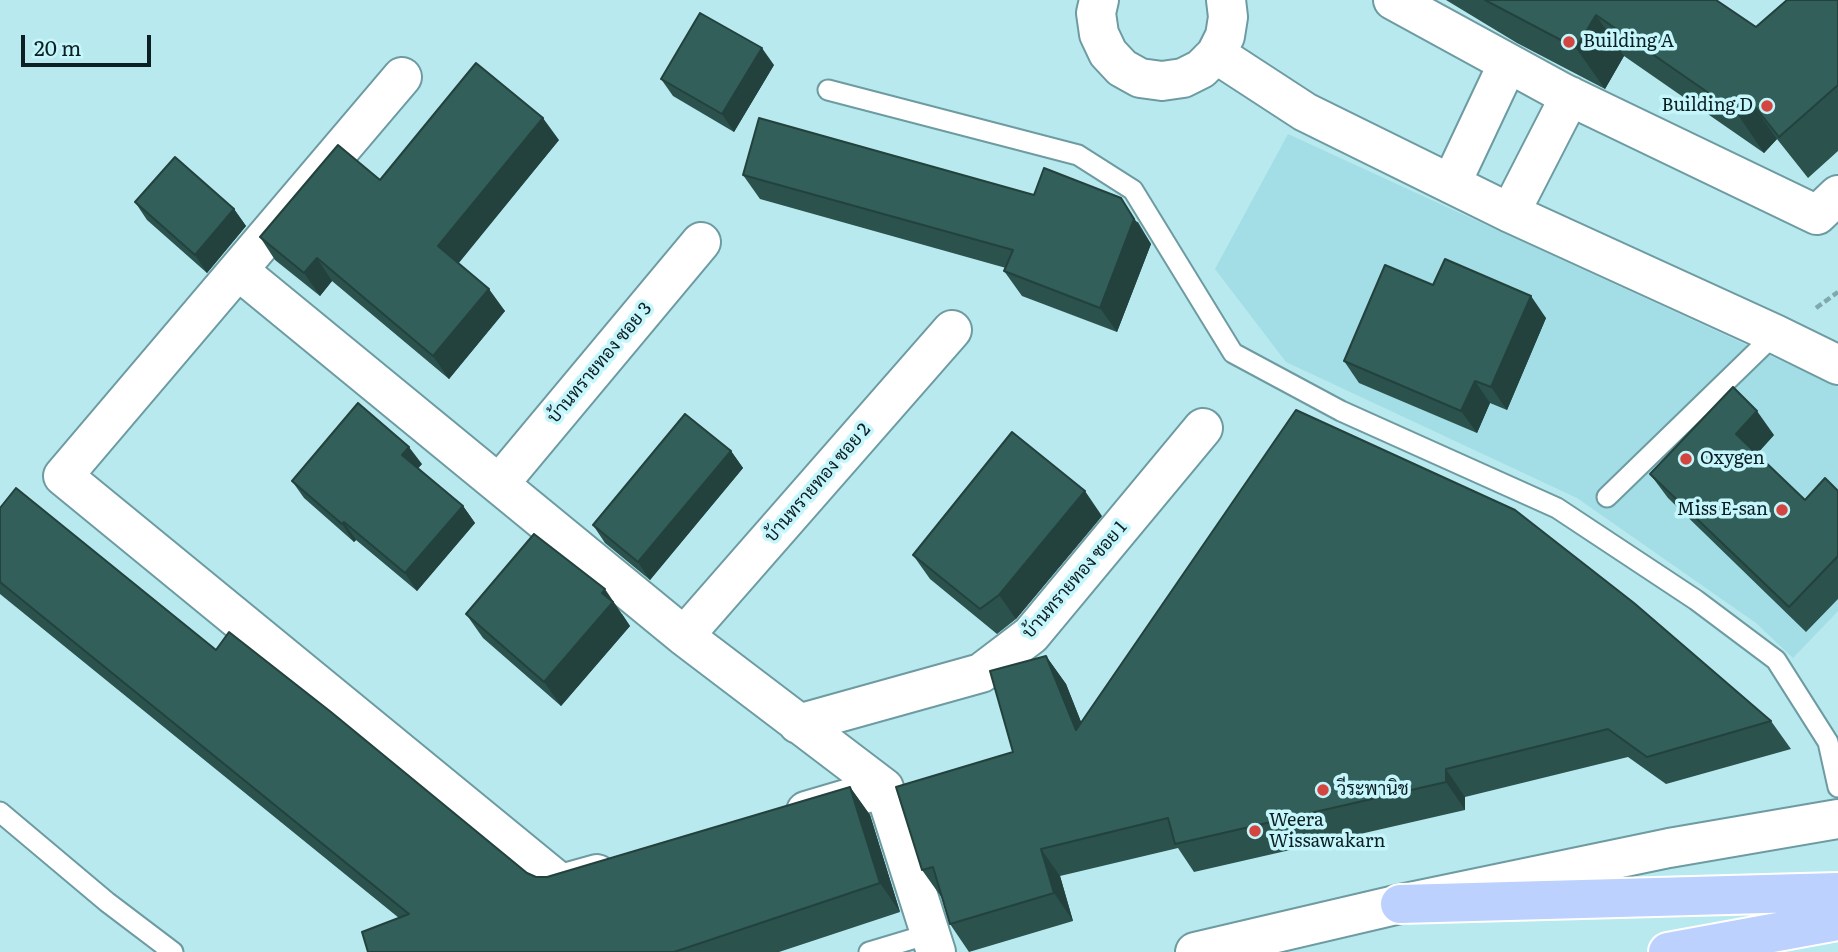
<!DOCTYPE html>
<meta charset="utf-8">
<style>
body{margin:0}
#map{position:relative;width:1838px;height:952px;overflow:hidden;background:#b8e9ef;font-family:Literata,serif}
canvas{display:block}
.scale{position:absolute;left:21px;top:35px;width:130px;height:32px;box-sizing:border-box;border:4px solid #0c1f22;border-top:0;padding-left:9px;font-size:21px;line-height:24px;white-space:nowrap;color:#0c1f22;-webkit-text-stroke:5px #c5f6fc;paint-order:stroke}
</style>
<div id="map">
<canvas width="1838" height="952"></canvas>
<div class="scale">20 m</div>
</div>
<script>
const ctx = document.querySelector('canvas').getContext('2d');
ctx.lineJoin = 'round';
function fill(path, color) { ctx.fillStyle = color; ctx.fill(path, 'evenodd'); }
const poly = rows => new Path2D(rows.map(r => 'M' + r).join(''));
function trace(path, color, width, dash) { ctx.strokeStyle = color; ctx.lineWidth = width; ctx.lineCap = dash ? 'butt' : 'round'; ctx.setLineDash(dash || []); ctx.stroke(path); }
function write(font, color, halo, rows, align = 'center') {
  ctx.font = font + ' Literata,Sarabun,serif'; ctx.lineWidth = 7; ctx.setLineDash([]); ctx.textBaseline = 'middle'; ctx.strokeStyle = halo; ctx.fillStyle = color; for (const [text, x, y, turn = 0] of rows) {
    ctx.save(); ctx.translate(x, y); ctx.rotate((+turn || 0) * Math.PI / 180); ctx.textAlign = isNaN(turn) ? turn : align; if (halo) ctx.strokeText(text, 0, 0); ctx.fillText(text, 0, 0); ctx.restore();
  }
}
const built = poly([
 [1288,134,1838,387,1838,611,1793,658,1756,623,1577,498,1286,362,1215,269]
]);
const path = poly([
 [1816,308,1838,292]
]);
const lane = poly([
 [828,90,1078,155,1133,190,1233,353,1341,411,1557,508,1696,600,1776,660,1828,742,1838,787],
 [1607,497,1775,334],
 [0,812,107,902,173,952],
 [869,952,929,934]
]);
const street = poly([
 [1099,0,1096,13,1099,34,1108,53,1122,68,1140,78,1162,81,1183,78,1201,69,1216,54,1225,36,1228,17,1226,0],
 [1393,0,1563,93,1817,215,1838,195],
 [1216,54,1305,112,1510,213,1775,334,1838,365],
 [402,77,63,476,561,884,597,874],
 [1451,184,1508,63],
 [1510,213,1570,96],
 [239,271,684,636,884,788,936,952],
 [499,484,701,242],
 [684,636,952,330],
 [798,724,981,673,1031,635,1203,428],
 [806,811,884,788]
]);
const secondary = poly([
 [1195,952,1400,904,1669,848,1838,819]
]);
const highway = poly([
 [1400,904,1838,892],
 [1668,952,1838,921]
]);
const wall = poly([
 [1446,0,1716,0,1756,27,1838,0,1838,151,1808,178,1777,139,1764,153,1624,56,1605,89,1517,43],
 [774,65,734,132,673,96,661,79],
 [559,140,458,263,505,311,449,379,332,281,320,296,275,260,260,237,380,180],
 [743,175,1034,195,1138,222,1151,244,1117,332,1022,296,1004,271,1006,268,760,199],
 [135,202,234,209,246,226,207,273,147,220],
 [1433,285,1546,318,1507,410,1490,403,1477,433,1359,383,1344,361],
 [1774,435,1757,454,1805,500,1838,491,1838,599,1806,632,1668,498,1650,474],
 [731,451,743,468,650,580,605,543,593,525],
 [422,464,418,468,463,506,475,523,417,591,356,540,354,542,304,498,292,481],
 [0,508,216,650,527,873,536,877,547,877,850,787,870,815,900,912,779,952,368,952,399,918,0,594],
 [1102,516,1016,619,997,634,930,579,913,555],
 [466,614,622,614,630,626,561,706,483,638],
 [1046,656,1066,684,1081,722,1771,721,1791,749,1666,784,1628,757,1465,797,1465,810,1194,872,1178,848,1060,876,1073,921,969,952,950,924,942,898,922,870,1013,752]
]);
const shadedWall = poly([
 [1596,15,1624,56,1605,89,1576,48],
 [762,48,774,65,734,132,722,114],
 [1748,98,1777,139,1764,153,1736,112],
 [543,118,559,140,454,269,438,246],
 [1121,198,1151,244,1117,332,1100,308],
 [234,209,246,226,207,273,195,255],
 [317,258,332,281,320,296,304,273],
 [489,289,505,311,449,379,433,356],
 [1531,296,1546,318,1507,410,1491,387],
 [1475,381,1490,403,1477,433,1461,411],
 [1757,411,1774,435,1753,458,1736,434],
 [409,447,422,464,415,472,402,455],
 [731,451,743,468,650,580,638,562],
 [1085,491,1102,516,1016,619,999,595],
 [463,506,475,523,417,591,405,573],
 [344,522,356,540,354,542,342,524],
 [605,589,630,626,561,706,544,682],
 [1046,656,1066,684,1095,757,1076,730],
 [1446,769,1465,797,1465,810,1446,782],
 [850,787,870,815,900,912,880,883],
 [1041,849,1060,876,1073,921,1054,893]
]);
const building = poly([
 [1485,0,1716,0,1756,27,1787,0,1838,0,1838,85,1779,137,1748,98,1736,112,1596,15,1576,48,1485,0],
 [700,13,762,48,722,114,661,79,700,13],
 [476,63,543,118,438,246,489,289,433,356,317,258,304,273,260,237,338,145,380,180,476,63],
 [759,118,1034,195,1044,168,1121,198,1134,219,1100,308,1004,271,1013,250,743,175,759,118],
 [175,157,234,209,195,255,135,202,175,157],
 [1445,259,1531,296,1491,387,1475,381,1461,411,1344,361,1385,265,1433,285,1445,259],
 [1733,387,1757,411,1736,434,1805,500,1825,478,1838,491,1838,556,1789,607,1650,474,1733,387],
 [358,403,409,447,402,455,463,506,405,573,344,522,342,524,292,481,358,403],
 [1296,410,1515,510,1634,603,1771,721,1647,757,1608,729,1446,769,1446,782,1175,844,1168,818,1041,849,1054,893,950,924,933,867,922,870,896,787,1013,752,990,671,1046,656,1076,730,1296,410],
 [685,414,731,451,638,562,593,525,685,414],
 [1012,432,1085,491,999,595,980,609,913,555,1012,432],
 [16,488,216,650,229,632,331,712,527,873,536,877,547,877,850,787,880,883,674,952,368,952,362,932,409,914,0,582,0,508,16,488],
 [534,534,605,589,602,593,613,602,544,682,466,614,534,534]
]);
const markers = [
 [1569,42,7,"#d34541"],
 [1767,106,7,"#d34541"],
 [1686,459,7,"#d34541"],
 [1782,510,7,"#d34541"],
 [1323,790,7,"#d34541"],
 [1255,831,7,"#d34541"]
];
const poiNames = [
 ["Building A",1583,42],
 ["Building D",1753,106,"right"],
 ["Oxygen",1700,459],
 ["Miss E-san",1768,510,"right"],
 ["วีระพานิช",1337,790],
 ["Weera",1269,821],
 ["Wissawakarn",1269,842]
];
const streetNames = [
 ["บ้านทรายทอง ซอย 3",600,363,-50],
 ["บ้านทรายทอง ซอย 2",818,483,-49],
 ["บ้านทรายทอง ซอย 1",1075,580,-49]
];
fill(built, '#a3dde5');
trace(lane, '#6d9ba1', 23);
trace(street, '#6d9ba1', 42);
trace(secondary, '#6d9ba1', 42);
trace(highway, '#fff', 42);
trace(path, '#80a8ad', 4.5, [7, 3.5]);
trace(lane, '#fff', 19);
trace(street, '#fff', 38);
trace(secondary, '#fff', 38);
trace(highway, '#bdd1fe', 38);
fill(wall, '#2b524d');
fill(shadedWall, '#23423e');
fill(building, '#325f59');
trace(building, '#23423e', 2);
for (const [x, y, r, color] of markers) { const dot = new Path2D(); dot.arc(x, y, r, 0, 2 * Math.PI); ctx.fillStyle = color; ctx.fill(dot); trace(dot, '#c5f6fc', 2.5); }
write('18px', '#0c1f22', '#c5f6fc', poiNames, 'left');
write('18px', '#0c1f22', '#c5f6fc', streetNames);
</script>
